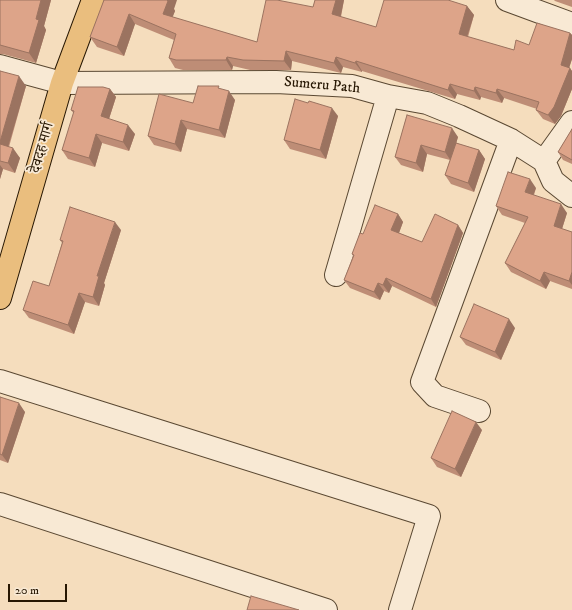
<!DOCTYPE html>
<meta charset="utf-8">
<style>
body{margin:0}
#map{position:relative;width:572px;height:610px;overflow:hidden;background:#f5ddbd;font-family:"IM FELL DW Pica",serif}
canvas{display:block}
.scale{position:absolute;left:8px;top:584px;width:59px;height:18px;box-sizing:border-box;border:2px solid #271703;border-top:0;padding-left:5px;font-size:12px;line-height:14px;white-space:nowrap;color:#271703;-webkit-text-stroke:3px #f8e9d4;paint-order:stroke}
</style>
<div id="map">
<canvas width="572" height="610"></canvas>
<div class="scale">20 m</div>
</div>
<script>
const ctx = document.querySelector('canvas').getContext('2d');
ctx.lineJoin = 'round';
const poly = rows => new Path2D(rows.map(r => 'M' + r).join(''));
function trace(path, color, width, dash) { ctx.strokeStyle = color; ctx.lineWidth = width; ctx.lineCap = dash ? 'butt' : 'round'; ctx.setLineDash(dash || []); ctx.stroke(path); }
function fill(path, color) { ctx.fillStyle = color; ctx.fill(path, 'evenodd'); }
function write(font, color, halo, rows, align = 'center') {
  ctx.font = font + ' "IM FELL DW Pica","Noto Serif Devanagari",serif'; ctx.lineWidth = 3.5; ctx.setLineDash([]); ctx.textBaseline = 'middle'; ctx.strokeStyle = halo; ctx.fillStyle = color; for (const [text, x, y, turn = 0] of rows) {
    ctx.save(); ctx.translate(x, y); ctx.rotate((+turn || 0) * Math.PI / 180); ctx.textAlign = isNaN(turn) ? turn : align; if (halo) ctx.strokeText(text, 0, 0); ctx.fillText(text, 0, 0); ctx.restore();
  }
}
const minor = poly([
 [507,0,572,24],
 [0,66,62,83,276,82,352,86,388,96,427,103,459,116,511,140,544,161,553,181,572,196],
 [544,161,572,122],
 [336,275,388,96],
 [0,381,429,516,400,610],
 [479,411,435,396,422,382,511,140],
 [0,504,326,610]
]);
const major = poly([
 [0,298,62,83,93,0]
]);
const wall = poly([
 [0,0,51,0,44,26,46,30,36,63,3,54,0,54],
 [104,0,174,9,175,11,172,17,257,42,313,7,315,0,344,0,341,17,376,27,467,6,474,15,468,37,514,50,570,33,572,35,572,59,569,68,572,71,572,89,561,116,555,124,543,119,536,110,537,109,504,98,502,103,481,97,480,100,457,94,455,99,362,71,362,72,343,67,341,73,292,61,291,70,250,70,233,66,232,70,183,70,175,68,169,58,174,40,135,24,124,56,97,47,90,37],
 [554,0,572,0,572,7,555,1],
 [0,71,26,86,9,147,20,158,15,173,3,169,0,179],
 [110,89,116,97,109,119,135,134,129,151,102,143,95,167,68,159,62,150,74,114,71,110],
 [221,89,235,100,225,138,187,129,181,152,154,145,148,136,193,103],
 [308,103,338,116,326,159,290,149,284,140],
 [407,115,458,137,456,143,479,150,485,159,474,192,451,184,445,175,450,160,427,154,423,172,401,165,395,157],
 [572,129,572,164,563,160,558,152],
 [536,188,534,195,567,213,562,229,572,232,572,289,550,281,546,289,511,272,505,263,525,223,502,215,496,206],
 [398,214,403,222,399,233,422,242,458,225,463,233,436,307,392,286,389,293,384,291,380,300,350,288,344,280,353,256,352,254,363,234],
 [121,230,104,283,105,285,99,306,85,302,74,334,29,318,23,310,49,286,62,243,60,240],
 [515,328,501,360,466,345,460,337],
 [0,397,25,412,8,463,0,460],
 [482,430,461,477,437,467,431,458]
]);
const shadedWall = poly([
 [41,0,51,0,44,26,46,30,36,63,29,53,36,19],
 [167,0,177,0,174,9,175,11,170,24,163,14],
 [336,0,344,0,339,24,332,14],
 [467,6,474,15,465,43,459,34],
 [129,14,135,24,124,56,117,47],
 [570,33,572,35,572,59,567,74,570,68,572,71,572,89,561,116,555,124,548,115,561,65],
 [286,51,292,61,291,70,284,61],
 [227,57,233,66,232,70,226,60],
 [336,57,343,67,341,73,334,63],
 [356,61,362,71,362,72,355,63],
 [19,76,26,86,6,154,0,145,0,142],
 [450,84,457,94,455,99,448,90],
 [475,87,481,97,480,100,474,91],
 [110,89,116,97,107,125,101,116],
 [497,89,504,98,502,103,496,93],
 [229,91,235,100,225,138,219,130],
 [332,108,338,116,326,159,320,150],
 [181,120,187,129,181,152,175,144],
 [128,125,135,134,129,151,123,142],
 [452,128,458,137,451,161,445,152],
 [96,134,102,143,95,167,89,158],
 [421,145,427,154,423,172,416,163],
 [13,148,20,158,15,173,8,163],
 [479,150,485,159,474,192,468,183],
 [0,165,3,169,0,179],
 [530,179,536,188,531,201,525,192],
 [561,204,567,213,560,235,554,226],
 [398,214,403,222,397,238,391,230],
 [115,222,121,230,104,283,105,285,99,306,93,297,97,276],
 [458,225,463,233,436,307,431,299],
 [544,272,550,281,546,289,540,281],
 [572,272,572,285,569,281],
 [386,278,392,286,389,293,383,285],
 [378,283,384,291,380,300,374,292],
 [79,293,85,302,74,334,68,325],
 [509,319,515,328,501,360,495,352],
 [19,403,25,412,8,463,2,455],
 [476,422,482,430,461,477,455,469]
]);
const building = poly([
 [0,0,41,0,36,19,39,20,29,53,0,45,0,0],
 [104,0,167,0,168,1,163,14,257,42,266,0,277,0,313,7,315,0,336,0,332,14,376,27,384,0,448,0,467,6,459,34,514,50,516,40,529,45,537,23,570,33,561,65,570,68,554,107,548,115,536,110,539,102,497,89,496,93,475,87,474,91,450,84,448,90,356,61,355,63,336,57,334,63,286,51,284,61,243,60,227,57,226,60,176,60,169,58,176,34,129,14,117,47,90,37,104,0],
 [0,71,19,76,0,142,0,71],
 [198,86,219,86,218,88,229,91,219,130,181,120,175,144,148,136,159,94,193,103,198,86],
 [78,87,103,87,110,89,101,116,128,125,123,142,96,134,89,158,62,150,74,111,71,110,78,87],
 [295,99,308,103,309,101,332,108,320,150,284,140,295,99],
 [407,115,452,128,445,152,421,145,416,163,395,157,407,115],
 [572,129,572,160,558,152,572,129],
 [456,143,479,150,468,183,445,175,456,143],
 [0,144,13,148,8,163,0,161,0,144],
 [508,172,530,179,525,192,561,204,554,226,572,232,572,272,569,281,544,272,540,281,505,263,528,217,496,206,508,172],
 [375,205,398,214,391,230,422,242,435,214,458,225,431,299,386,278,383,285,378,283,374,292,344,280,354,255,352,254,360,233,363,234,375,205],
 [70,207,115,222,97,276,99,276,93,297,79,293,68,325,23,310,33,281,49,286,63,241,60,240,70,207],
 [474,304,509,319,495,352,460,337,474,304],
 [0,397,19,403,2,455,0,454,0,397],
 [452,411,476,422,455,469,431,458,452,411],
 [251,596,299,610,247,610,251,596]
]);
const streetNames = [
 ["Sumeru Path",322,86,5],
 ["देवदह मार्ग",43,148,-74]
];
trace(minor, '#5a4832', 24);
trace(major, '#271703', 24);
trace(minor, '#f8e9d4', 22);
trace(major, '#eabe7e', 22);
fill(wall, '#be8d76');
fill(shadedWall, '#9b7360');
fill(building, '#dda489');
trace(building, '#9b7360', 1);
write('15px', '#271703', '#f8e9d4', streetNames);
</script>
